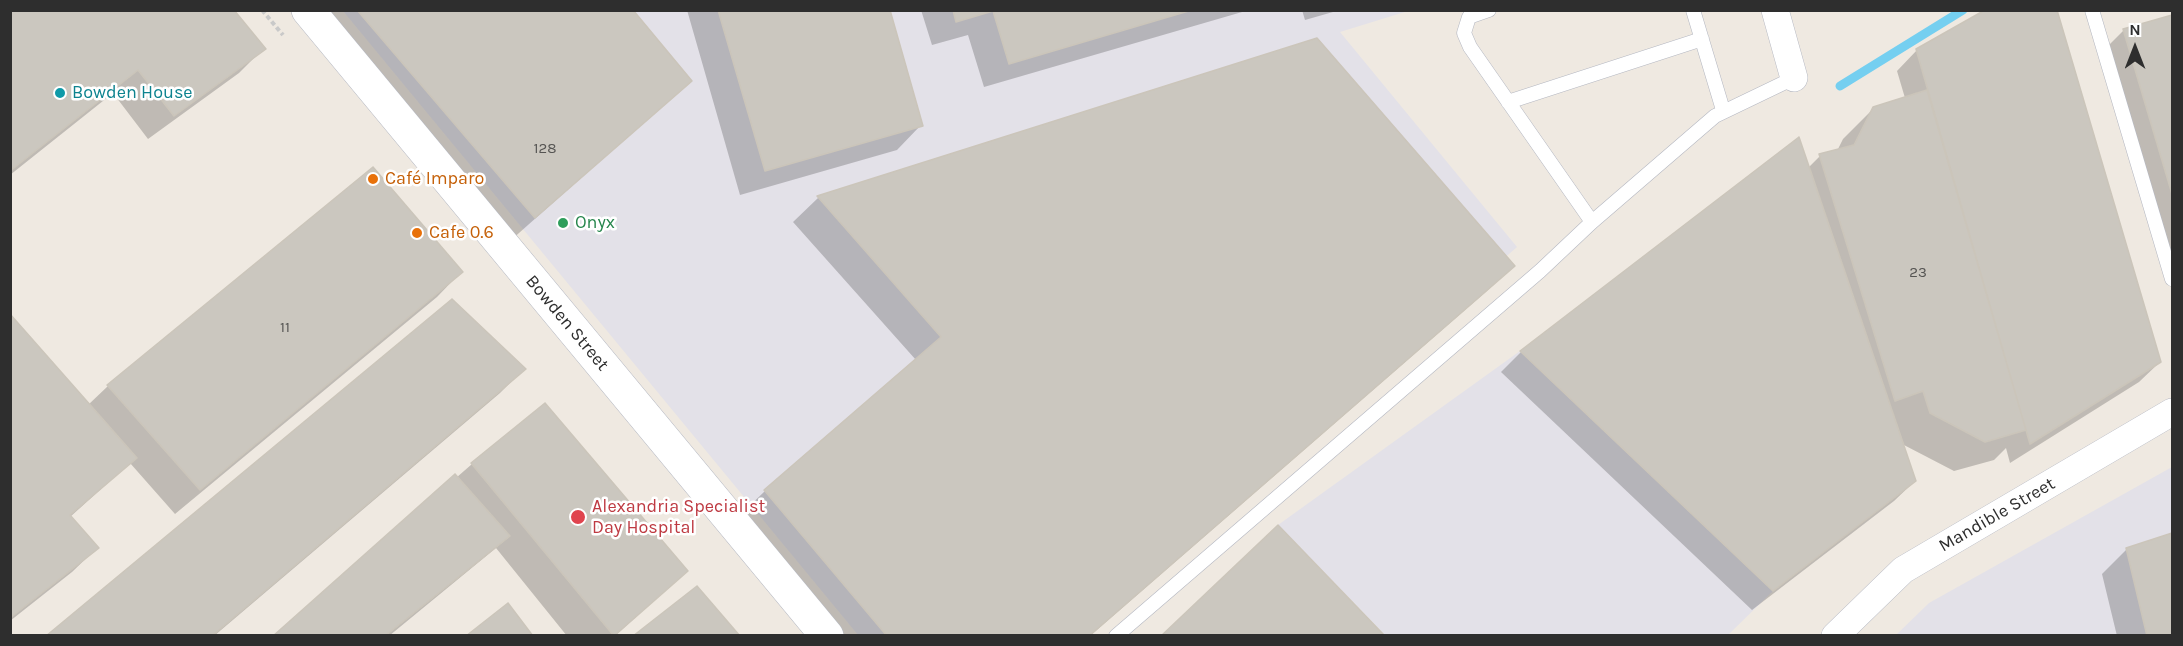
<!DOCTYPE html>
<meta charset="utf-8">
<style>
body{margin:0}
#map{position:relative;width:2183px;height:646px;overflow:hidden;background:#efe9e1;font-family:Karla,sans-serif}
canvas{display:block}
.frame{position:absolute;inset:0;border:12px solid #2e2e2e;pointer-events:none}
.north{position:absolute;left:2105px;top:18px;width:60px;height:60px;-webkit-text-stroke:4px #fff;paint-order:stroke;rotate:0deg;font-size:16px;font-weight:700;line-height:24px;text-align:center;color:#2e2e2e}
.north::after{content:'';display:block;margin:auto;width:21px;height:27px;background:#2e2e2e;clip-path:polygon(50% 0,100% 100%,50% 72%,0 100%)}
</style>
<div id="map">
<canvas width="2183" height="646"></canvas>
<div class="frame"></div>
<div class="north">N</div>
</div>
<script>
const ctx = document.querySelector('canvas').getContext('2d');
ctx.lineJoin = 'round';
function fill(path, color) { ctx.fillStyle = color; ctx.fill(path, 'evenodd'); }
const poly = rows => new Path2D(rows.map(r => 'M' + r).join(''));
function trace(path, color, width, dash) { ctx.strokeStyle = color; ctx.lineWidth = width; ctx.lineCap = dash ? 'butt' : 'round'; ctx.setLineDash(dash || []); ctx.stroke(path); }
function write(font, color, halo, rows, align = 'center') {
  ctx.font = font + ' Karla,sans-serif'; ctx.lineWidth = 5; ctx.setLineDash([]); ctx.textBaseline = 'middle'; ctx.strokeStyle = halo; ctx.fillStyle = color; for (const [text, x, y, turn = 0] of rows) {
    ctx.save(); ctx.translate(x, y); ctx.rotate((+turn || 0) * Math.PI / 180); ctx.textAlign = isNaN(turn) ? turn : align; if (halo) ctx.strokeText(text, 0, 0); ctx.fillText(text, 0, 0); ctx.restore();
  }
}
const industrial = poly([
 [343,11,1408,11,1340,32,1517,247,1073,635,858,635],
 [1520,351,1773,591,1728,635,1385,635,1278,525],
 [2172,467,2172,635,1895,636,1929,603]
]);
const shadow = poly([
 [10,10,264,48,239,73,148,139,113,93,10,175],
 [311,10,631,10,690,81,510,241],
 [687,10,888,10,921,125,897,150,740,195],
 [921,10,1249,10,984,87,968,35,932,45],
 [1302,10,1340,10,1305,20],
 [2172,17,2172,268,2099,55,2124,30],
 [1317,40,1513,265,1488,290,1090,636,842,636,740,515,765,491,916,360,793,222,818,198],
 [1917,50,2160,362,2139,382,2010,463,2006,448,1994,460,1954,471,1902,444,1915,481,1894,501,1752,610,1501,372,1521,352,1808,168,1820,156,1837,151,1843,139,1874,108,1905,98,1897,71],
 [461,272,437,297,175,514,130,463,70,517,97,548,72,572,10,621,10,316,88,405,108,386],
 [524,369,500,393,214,636,48,636],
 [472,464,686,571,615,636,567,636,496,548,389,636,275,636],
 [2172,535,2172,636,2117,636,2102,574,2127,549]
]);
const stream = poly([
 [1840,86,1963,10]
]);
const building = poly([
 [10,10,234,10,266,49,174,116,138,70,10,171,10,10],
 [357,10,633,10,692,81,535,218,357,10],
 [718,10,890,10,923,126,765,171,718,10],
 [953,10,1192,10,1009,64,993,11,956,22,953,10],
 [1985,10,2057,10,2161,362,2030,444,1916,49,1985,10],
 [2172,15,2172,194,2123,29,2172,15],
 [1317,38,1515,266,1089,636,887,636,764,490,941,337,817,196,1317,38],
 [1927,90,2026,430,1985,442,1930,413,1923,391,1895,401,1819,154,1854,145,1873,107,1927,90],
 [1799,137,1916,481,1773,591,1520,351,1799,137],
 [373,167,463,272,200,490,107,385,373,167],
 [452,299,526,369,212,636,46,636,452,299],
 [10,314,137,458,70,515,99,548,10,618,10,314],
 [545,403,688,571,614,636,471,463,545,403],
 [455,474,510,536,385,636,273,636,455,474],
 [1278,525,1385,636,1161,636,1278,525],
 [2172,533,2172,636,2147,636,2126,548,2172,533],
 [697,586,740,636,633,636,697,586],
 [508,603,533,636,466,636,508,603]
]);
const path = poly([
 [262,10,283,35]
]);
const service = poly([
 [1489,10,1469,17,1464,33,1470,47,1592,222],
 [1693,10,1723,110],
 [2092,10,2172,279],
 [1508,102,1702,39],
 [1116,636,1540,271,1592,222,1715,116,1794,78]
]);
const minor = poly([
 [1775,10,1794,78],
 [1835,636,1903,570,2172,412]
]);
const tertiary = poly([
 [308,10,827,636]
]);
const markers = [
 [60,93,6,"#0f9aa8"],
 [373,179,6,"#e8710a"],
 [563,223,6,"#2e9e5b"],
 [417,233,6,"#e8710a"],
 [578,517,8,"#e0444e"]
];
const numberNames = [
 ["128",545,149],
 ["23",1918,273],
 ["11",285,328]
];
const cultureNames = [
 ["Bowden House",72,93]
];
const foodNames = [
 ["Café Imparo",385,179],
 ["Cafe 0.6",429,233]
];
const leisureNames = [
 ["Onyx",575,223]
];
const streetNames = [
 ["Bowden Street",567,323,50],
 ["Mandible Street",1997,515,-30]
];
const healthNames = [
 ["Alexandria Specialist",592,507],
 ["Day Hospital",592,528]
];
fill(industrial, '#e3e1e8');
fill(shadow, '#0003');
trace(stream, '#75cff0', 9);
fill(building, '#cbc7bf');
trace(building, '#cbc5ba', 1.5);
trace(service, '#b4b7c1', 15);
trace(minor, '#b4b7c1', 28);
trace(tertiary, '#b4b7c1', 34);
trace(path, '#c9c9c9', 4, [4.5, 3]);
trace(service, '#fff', 14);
trace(minor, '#fff', 27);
trace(tertiary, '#fff', 33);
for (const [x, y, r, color] of markers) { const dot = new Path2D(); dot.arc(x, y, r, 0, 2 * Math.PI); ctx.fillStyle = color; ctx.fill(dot); trace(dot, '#fff', 2); }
write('15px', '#555452', null, numberNames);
write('18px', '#0d838f', '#fff', cultureNames, 'left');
write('18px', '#c56008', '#fff', foodNames, 'left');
write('18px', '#27864d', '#fff', leisureNames, 'left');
write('18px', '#2e2e2e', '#fff', streetNames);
write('18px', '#be3a42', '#fff', healthNames, 'left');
</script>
